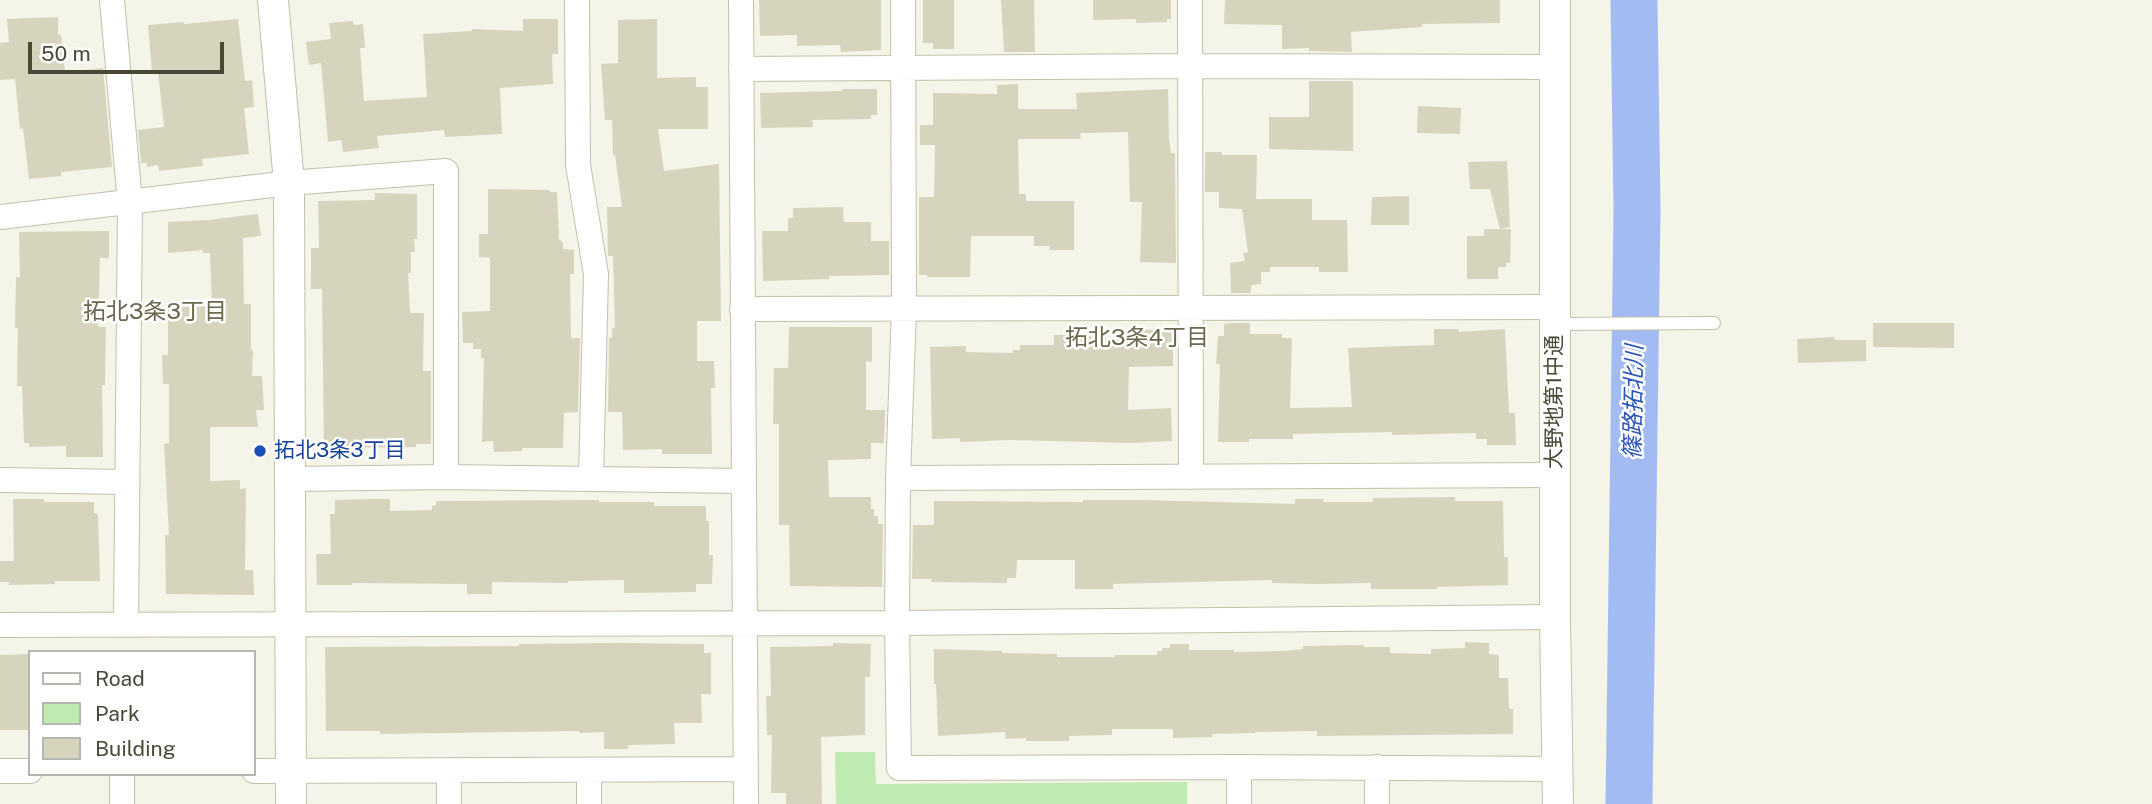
<!DOCTYPE html>
<meta charset="utf-8">
<style>
body{margin:0}
#map{position:relative;width:2152px;height:804px;overflow:hidden;background:#f5f4e8;font-family:"Public Sans",sans-serif}
canvas{display:block}
.legend{position:absolute;left:28px;top:650px;width:228px;height:126px;box-sizing:border-box;background:#fff;border:2px solid #b6b5af;margin:0;padding:9px 12px;list-style:none;font-size:21px;color:#494736}
.legend li{display:flex;align-items:center;gap:14px;height:35px}
.legend b{width:35px;border:2px solid #b6b5af}
.scale{position:absolute;left:28px;top:42px;width:196px;height:32px;box-sizing:border-box;border:4px solid #494736;border-top:0;padding-left:9px;font-size:21px;line-height:24px;white-space:nowrap;color:#494736;-webkit-text-stroke:5px #fff;paint-order:stroke}
</style>
<div id="map">
<canvas width="2152" height="804"></canvas>
<ul class="legend">
<li><b style="height:9px;background:#fff"></b>Road</li>
<li><b style="height:19px;background:#bfeab0"></b>Park</li>
<li><b style="height:19px;background:#d7d4bd"></b>Building</li>
</ul>
<div class="scale">50 m</div>
</div>
<script>
const ctx = document.querySelector('canvas').getContext('2d');
ctx.lineJoin = 'round';
function fill(path, color) { ctx.fillStyle = color; ctx.fill(path, 'evenodd'); }
const poly = rows => new Path2D(rows.map(r => 'M' + r).join(''));
function trace(path, color, width, dash) { ctx.strokeStyle = color; ctx.lineWidth = width; ctx.lineCap = dash ? 'butt' : 'round'; ctx.setLineDash(dash || []); ctx.stroke(path); }
function write(font, color, halo, rows, align = 'center') {
  ctx.font = font + ' "Public Sans","Noto Sans JP",sans-serif'; ctx.lineWidth = 5; ctx.setLineDash([]); ctx.textBaseline = 'middle'; ctx.strokeStyle = halo; ctx.fillStyle = color; for (const [text, x, y, turn = 0] of rows) {
    ctx.save(); ctx.translate(x, y); ctx.rotate((+turn || 0) * Math.PI / 180); ctx.textAlign = isNaN(turn) ? turn : align; if (halo) ctx.strokeText(text, 0, 0); ctx.fillText(text, 0, 0); ctx.restore();
  }
}
const green = poly([
 [835,752,875,752,876,784,1187,782,1187,804,836,804]
]);
const river = poly([
 [1629,804,1637,209,1634,0]
]);
const building = poly([
 [759,0,881,0,881,50,841,52,840,45,797,46,797,35,760,36],
 [923,0,954,0,954,49,933,49,933,43,923,43],
 [1001,0,1034,0,1035,52,1004,52],
 [1093,0,1171,0,1171,19,1167,19,1167,22,1136,23,1136,19,1093,20],
 [1225,0,1500,0,1500,23,1422,24,1422,27,1351,32,1352,52,1309,51,1309,48,1282,49,1282,25,1224,24],
 [58,17,58,35,61,35,65,72,103,68,112,167,61,172,61,176,29,179,23,128,20,129,15,79,0,80,0,43,9,42,7,19],
 [238,19,245,81,252,80,254,107,244,108,249,154,202,159,203,166,159,171,158,165,147,167,147,163,141,163,138,130,164,127,158,72,152,72,148,25,184,22,184,24],
 [523,19,558,19,558,54,552,54,553,84,500,88,502,134,445,137,444,130,377,136,379,148,343,152,341,140,328,142,321,63,309,65,306,42,331,39,329,23,353,21,354,25,363,24,365,48,360,48,364,101,427,97,423,34,472,31,472,29,523,31],
 [657,19,657,78,696,77,696,87,708,87,708,129,658,129,664,171,719,164,721,321,697,321,697,361,714,361,715,388,711,388,712,454,662,454,662,449,623,450,622,412,608,412,609,338,612,338,612,328,615,328,613,256,608,256,607,207,622,207,615,155,613,155,612,120,605,120,601,64,618,63,618,20],
 [1309,81,1352,81,1353,83,1353,151,1269,149,1269,117,1309,117],
 [1018,84,1018,109,1077,109,1076,93,1168,89,1169,139,1171,153,1175,153,1176,263,1140,262,1142,202,1130,202,1128,132,1080,133,1081,139,1018,139,1019,194,1026,194,1026,201,1074,201,1074,250,1049,250,1050,246,1034,246,1034,236,971,236,970,277,927,277,927,275,919,275,919,197,934,197,935,145,920,145,920,125,933,125,933,93,997,94,997,85],
 [842,89,877,89,877,115,871,115,871,119,812,120,813,127,761,128,760,93,842,91],
 [1418,106,1461,108,1460,134,1417,133],
 [1205,152,1222,152,1222,155,1257,155,1256,199,1312,199,1312,220,1347,220,1348,272,1319,272,1319,267,1270,267,1270,272,1261,272,1261,284,1251,285,1251,293,1231,293,1230,263,1245,261,1243,253,1248,252,1242,209,1219,208,1219,192,1205,192],
 [1507,161,1510,227,1500,229,1490,189,1470,189,1468,162],
 [488,189,550,190,550,192,557,192,559,239,563,243,563,249,574,250,574,274,570,274,571,338,580,338,578,412,564,413,563,448,522,448,522,451,494,452,493,441,482,442,484,358,481,358,481,349,473,349,473,343,463,343,462,312,490,311,490,258,479,257,479,234,488,234],
 [375,193,417,194,417,239,414,239,415,252,411,252,411,273,408,273,410,313,424,313,423,371,431,371,431,444,416,444,416,447,324,448,322,289,311,289,311,248,319,248,318,201,375,200],
 [1409,196,1409,225,1371,225,1372,197],
 [843,207,844,222,871,222,871,241,889,241,889,275,829,276,830,279,763,281,762,231,788,231,788,218,793,218,793,208],
 [258,214,261,236,243,238,244,304,251,304,251,350,253,350,252,376,262,376,264,410,256,410,258,427,210,427,210,481,240,480,240,489,246,488,245,570,253,570,254,595,166,594,165,535,169,535,164,444,169,443,169,384,163,384,162,355,168,355,168,307,211,306,212,305,210,253,203,253,203,250,168,253,168,222,208,220],
 [1484,229,1511,229,1510,263,1506,263,1506,267,1498,267,1498,279,1467,279,1467,236,1484,236],
 [109,231,109,258,100,258,98,327,106,327,105,385,102,385,103,457,66,457,66,446,29,447,29,443,24,443,22,386,17,386,18,328,15,328,16,277,20,277,19,232],
 [1232,323,1250,323,1250,334,1282,334,1282,338,1292,338,1290,408,1352,407,1348,348,1434,345,1434,329,1458,329,1459,332,1505,329,1509,413,1515,413,1516,445,1487,445,1487,439,1476,439,1476,433,1392,435,1392,432,1293,434,1293,439,1249,439,1249,442,1218,442,1220,364,1216,364,1218,336,1224,336,1224,324],
 [1873,323,1954,323,1954,348,1873,347],
 [789,327,872,327,872,362,866,361,866,410,885,410,884,443,871,443,871,459,828,460,829,497,871,497,871,509,874,509,874,516,878,516,878,524,883,524,882,587,790,586,789,525,779,525,779,424,773,424,774,368,788,368],
 [1173,329,1173,366,1129,367,1128,410,1171,408,1172,441,1133,443,1010,440,960,442,960,438,932,439,930,347,966,346,966,352,1013,353,1013,350,1020,350,1020,345,1054,345,1054,335,1091,335,1091,338,1142,339,1142,330],
 [1834,337,1834,340,1866,340,1866,361,1798,363,1797,339],
 [1455,497,1455,501,1503,501,1504,557,1508,557,1508,585,1437,587,1437,589,1371,589,1371,583,1318,584,1272,583,1272,580,1113,584,1113,589,1075,589,1075,560,1017,560,1016,578,1007,578,1007,583,931,582,931,579,912,579,913,525,934,525,934,501,1083,502,1083,500,1141,500,1295,504,1295,499,1323,499,1323,502,1373,502,1373,498],
 [13,499,44,499,44,502,94,502,94,513,98,514,100,581,55,581,55,584,9,585,9,582,0,582,0,561,14,561],
 [369,499,390,499,390,511,432,510,432,506,436,505,436,501,599,500,599,502,654,502,654,506,706,506,706,521,709,521,709,555,713,555,712,584,696,584,696,592,624,593,624,580,568,581,568,583,492,582,492,594,467,594,467,584,352,583,352,585,317,585,316,554,331,554,330,514,335,514,335,500],
 [1465,642,1489,643,1489,654,1499,655,1499,678,1508,678,1509,709,1513,709,1513,734,1317,736,1317,731,1255,732,1255,733,1212,734,1212,737,1173,738,1173,729,1112,729,1112,735,1069,736,1069,741,1026,741,1026,738,1006,739,1005,732,938,736,936,684,934,684,934,649,1002,651,1002,653,1057,654,1057,657,1115,657,1115,655,1157,655,1157,651,1162,651,1162,648,1170,648,1170,644,1189,644,1189,650,1234,650,1234,652,1286,651,1303,649,1303,646,1364,645,1364,647,1390,647,1390,653,1431,654,1431,649,1465,648],
 [621,643,704,644,704,653,711,653,711,694,701,694,702,723,674,723,675,744,628,745,628,749,604,749,604,732,581,733,578,731,380,734,380,731,326,731,325,647,519,646,519,644],
 [833,643,871,644,870,677,865,677,865,735,821,737,822,804,786,804,786,793,771,793,772,735,767,735,766,696,771,696,770,647,833,646],
 [30,654,30,730,0,730,0,655]
]);
const service = poly([
 [1555,324,1714,323]
]);
const minor = poly([
 [112,0,130,203,126,624],
 [577,0,578,165,596,274,591,479],
 [741,0,746,804],
 [903,0,904,309,898,478,897,623,899,768,1239,767,1557,769],
 [1190,0,1191,477],
 [741,69,1190,66,1556,67],
 [0,217,289,183,446,171,446,477],
 [742,309,1555,307],
 [898,478,1555,475],
 [290,479,446,477,743,481],
 [0,480,127,482],
 [0,625,897,623,1555,617],
 [449,770,449,804],
 [0,771,30,771],
 [254,771,746,769],
 [589,771,589,804],
 [122,774,122,804],
 [1239,804,1239,767],
 [1377,804,1377,767]
]);
const tertiary = poly([
 [273,0,289,183,291,804],
 [1555,0,1555,617,1558,804]
]);
const markers = [
 [260,451,7,"#1a4fb4"]
];
const streetNames = [
 ["大野地第1中通",1555,402,-90]
];
const transitNames = [
 ["拓北3条3丁目",274,451]
];
const neighbourhoodNames = [
 ["拓北3条3丁目",155,312],
 ["拓北3条4丁目",1137,338]
];
const waterNames = [
 ["篠路拓北川",1634,402,-89]
];
fill(green, '#bfeab0');
trace(river, '#a3bbf3', 47);
fill(building, '#d7d4bd');
trace(service, '#c1c0aa', 14);
trace(minor, '#c1c0aa', 26);
trace(tertiary, '#c1c0aa', 32);
trace(service, '#fff', 12);
trace(minor, '#fff', 24);
trace(tertiary, '#fff', 30);
for (const [x, y, r, color] of markers) { const dot = new Path2D(); dot.arc(x, y, r, 0, 2 * Math.PI); ctx.fillStyle = color; ctx.fill(dot); trace(dot, '#fff', 2.5); }
write('21px', '#494736', '#fff', streetNames);
write('21px', '#164399', '#fff', transitNames, 'left');
write('23px', '#6c684d', '#fff', neighbourhoodNames);
write('italic 23px', '#2a54ba', '#fff', waterNames);
</script>
